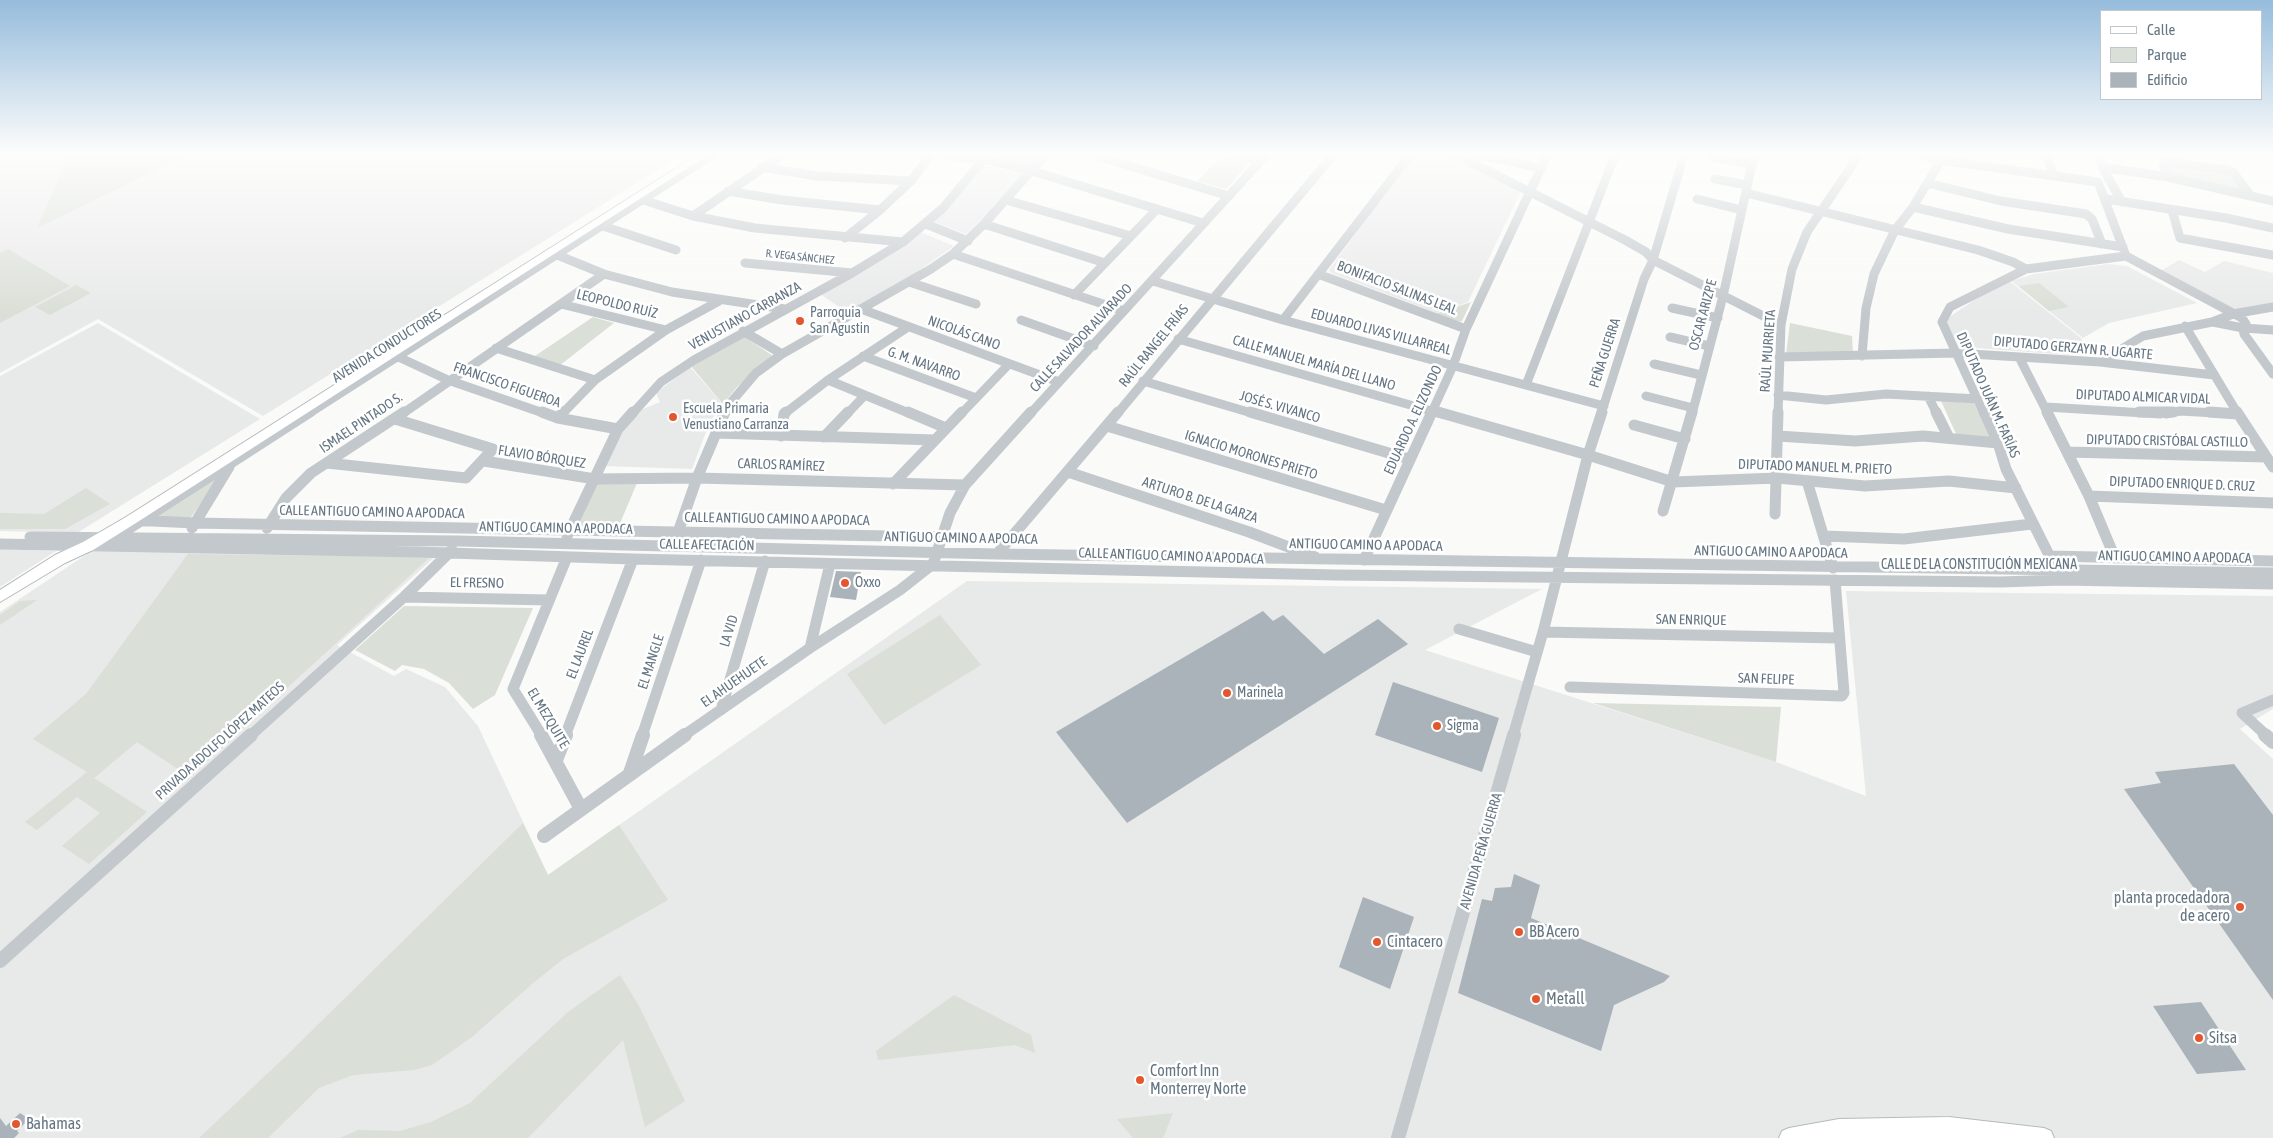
<!DOCTYPE html>
<meta charset="utf-8">
<style>
body{margin:0}
#map{position:relative;width:2273px;height:1138px;overflow:hidden;background:#fafaf8;font-family:"Asap Condensed",sans-serif}
canvas{display:block}
.legend{position:absolute;left:2100px;top:10px;width:162px;height:90px;box-sizing:border-box;background:#fff;border:1px solid #c1c8cd;margin:0;padding:6px 9px;list-style:none;font-size:15px;color:#657683}
.legend li{display:flex;align-items:center;gap:10px;height:25px}
.legend b{width:25px;border:1px solid #c1c8cd}
</style>
<div id="map">
<canvas width="2273" height="1138"></canvas>
<ul class="legend">
<li><b style="height:6px;background:#fff"></b>Calle</li>
<li><b style="height:14px;background:#dadfd7"></b>Parque</li>
<li><b style="height:14px;background:#aab3b9"></b>Edificio</li>
</ul>
</div>
<script>
const ctx = document.querySelector('canvas').getContext('2d');
ctx.lineJoin = 'round';
function fill(path, color) { ctx.fillStyle = color; ctx.fill(path, 'evenodd'); }
const poly = rows => new Path2D(rows.map(r => 'M' + r).join(''));
function trace(path, color, width, dash) { ctx.strokeStyle = color; ctx.lineWidth = width; ctx.lineCap = dash ? 'butt' : 'round'; ctx.setLineDash(dash || []); ctx.stroke(path); }
function write(font, color, halo, rows, align = 'center') {
  ctx.font = font + ' "Asap Condensed",sans-serif'; ctx.lineWidth = 5; ctx.setLineDash([]); ctx.textBaseline = 'middle'; ctx.strokeStyle = halo; ctx.fillStyle = color; for (const [text, x, y, turn = 0] of rows) {
    ctx.save(); ctx.translate(x, y); ctx.rotate((+turn || 0) * Math.PI / 180); ctx.textAlign = isNaN(turn) ? turn : align; if (halo) ctx.strokeText(text, 0, 0); ctx.fillText(text, 0, 0); ctx.restore();
  }
}
const built = poly([
 [0,155,682,155,263,416,98,319,0,373],
 [1417,155,1447,155,1518,190,1520,193,1468,302,1437,313,1331,273,1329,270,1386,192],
 [982,165,1023,174,985,216,966,234,932,221],
 [920,232,954,246,914,274,847,312,820,294],
 [2179,260,2205,272,2224,261,2273,273,2273,305,2233,311,2159,272],
 [2108,264,2127,266,2197,303,2109,323,2083,338,2011,281,2034,274],
 [2008,280,2081,338,2088,355,2068,355,1964,347,1947,329,1945,323,1948,318,1989,290],
 [98,323,260,419,77,533,0,531,0,376],
 [690,367,722,403,709,424,692,469,603,466,614,445,638,411,660,402,656,393],
 [0,549,56,551,0,587],
 [93,550,437,555,337,645,394,676,406,669,445,687,478,726,548,875,967,581,1542,589,1425,650,1776,762,1866,796,1846,591,2273,596,2273,709,2240,729,2273,759,2273,1138,0,1138,0,612]
]);
const green = poly([
 [69,155,186,155,37,228],
 [988,155,1040,155,1029,168,986,157],
 [1222,155,1250,162,1226,189,1197,181],
 [2166,164,2228,173,2243,193,2172,176],
 [8,249,70,286,0,323,0,253],
 [2039,283,2069,307,2049,311,2019,286],
 [76,285,91,293,50,315,35,307],
 [1471,302,1462,321,1458,322,1435,314],
 [593,317,614,323,559,366,532,358],
 [1790,323,1852,336,1853,354,1786,355],
 [742,335,773,356,737,387,723,404,690,365],
 [1941,401,1974,403,1991,441,1958,438],
 [220,476,189,520,152,520],
 [594,483,637,483,618,528,574,527],
 [86,488,110,504,65,529,0,529,0,513,44,514],
 [188,554,430,557,190,777,137,742,94,778,147,812,89,864,62,846,100,813,77,797,37,830,25,822,87,772,33,739,86,694],
 [37,600,0,625,0,615,20,601],
 [404,606,533,608,495,695,473,709,449,683,424,669,402,665,395,671,355,650],
 [940,615,981,665,884,725,847,674],
 [1593,703,1781,707,1776,762],
 [523,823,548,875,619,825,668,900,563,959,532,984,472,1037,432,1065,414,1070,353,1075,319,1088,268,1138,199,1138,284,1058],
 [620,975,639,1006,685,1101,645,1127,623,1040,528,1138,340,1138,358,1130,400,1131,431,1122,470,1103,568,1012],
 [954,995,1031,1035,1035,1053,1015,1045,878,1060,876,1051],
 [1173,1113,1163,1138,1133,1138,1117,1119]
]);
const building = poly([
 [836,571,861,572,856,600,830,597],
 [1263,611,1273,621,1283,615,1324,654,1378,619,1408,644,1127,823,1056,732],
 [1393,682,1499,718,1482,772,1375,735],
 [2234,764,2273,815,2273,1000,2124,789,2161,783,2155,772],
 [1514,874,1540,885,1531,918,1670,976,1664,982,1614,1005,1601,1051,1458,993,1482,899,1492,901,1495,888,1511,887],
 [1363,897,1414,917,1390,989,1339,967],
 [2201,1002,2246,1070,2197,1074,2153,1006],
 [20,1113,29,1119,17,1131,19,1133,14,1138,0,1138,0,1118,6,1126]
]);
const minorFar2 = poly([
 [943,155,983,159,1032,171,1203,223],
 [1094,155,1229,196],
 [1238,155,1260,161],
 [1457,155,1625,240,1646,252,1653,260,1781,325],
 [1480,155,1542,168],
 [1920,155,1940,160,2098,182,2126,256,2242,318,2246,324,2243,328,2244,334,2273,374],
 [2046,155,2054,176],
 [2098,155,2102,167,2122,202],
 [1713,157,1752,164],
 [762,167,817,176,911,181],
 [2102,167,2168,177,2273,201],
 [2168,177,2163,165,2167,162,2228,170,2233,172,2250,195],
 [1715,179,1747,185],
 [1927,183,2001,201,2086,214,2092,219,2102,244],
 [728,191,782,200,880,210],
 [1746,193,1978,250,2013,262,2026,269],
 [640,199,693,216,755,228,903,242],
 [1697,199,1742,210],
 [2106,199,2226,218,2273,228],
 [1006,200,1131,236],
 [1913,207,2008,229,2123,247],
 [2172,210,2180,238,2273,255],
 [693,216,782,155],
 [597,224,676,250],
 [926,224,968,241],
 [984,224,1105,263],
 [845,238,880,210,911,181,930,155],
 [550,252,604,274,672,292,785,309],
 [953,254,1124,311],
 [745,263,852,273],
 [1318,274,1466,329],
 [1153,281,1283,320,1604,406],
 [909,282,976,304],
 [1074,295,1157,209],
 [561,304,666,330],
 [1672,308,1718,318],
 [861,309,1059,382],
 [1021,320,1094,346],
 [1283,320,1410,155],
 [2213,322,2243,328,2273,330],
 [2185,326,2238,414],
 [743,331,782,354],
 [1670,337,1709,346],
 [1178,339,1442,414],
 [496,348,595,380],
 [392,354,448,380,546,414],
 [863,356,976,398],
 [1862,356,1866,308,1874,274,1895,230,1913,207,1944,155],
 [1779,357,1955,353,2100,362,2214,375],
 [2019,357,2048,414],
 [2100,362,2143,336,2212,322,2233,314,2273,307],
 [1654,364,1701,375],
 [828,380,911,414],
 [1143,381,1255,414],
 [1526,385,1615,155],
 [1778,395,1826,400,1886,394,1978,399],
 [1646,396,1693,408],
 [1928,396,1937,414],
 [2046,407,2161,414],
 [308,414,712,155],
 [402,414,604,274],
 [562,414,595,380,666,330,719,301],
 [632,414,661,382,694,360,852,273,903,242,943,208,987,155],
 [724,414,727,407,756,373,782,354,931,269,953,254,984,224,1045,155],
 [784,414,828,380,908,327],
 [847,414,865,395],
 [961,414,1009,364],
 [1030,414,1266,155],
 [1117,414,1333,155],
 [1431,414,1453,366,1466,329,1547,155],
 [1601,414,1644,279,1653,260,1684,155],
 [1692,414,1723,296,1754,155],
 [1778,414,1781,325,1792,269,1807,232,1859,155],
 [1984,414,1942,322,1950,307,2026,269,2126,256],
 [2166,414,2180,411,2233,414]
]);
const minorFar1 = poly([
 [542,412,558,418,618,429],
 [908,412,946,428],
 [1250,412,1409,459],
 [1438,412,1588,455,1673,482,1777,478,1865,486,1949,481,2016,488],
 [1936,412,1949,438],
 [1984,412,1998,443,2006,469,2059,575],
 [2047,412,2089,496,2115,558],
 [2139,412,2173,412],
 [2209,412,2238,414],
 [2237,412,2273,467],
 [558,418,563,412],
 [1634,425,1685,439],
 [1107,426,1386,510],
 [716,433,934,440],
 [781,436,784,414,786,412],
 [1778,436,1855,441,1923,436,1998,443],
 [824,437,848,412],
 [2067,452,2266,457],
 [484,461,595,479,697,478,965,485],
 [327,463,466,478,493,449,395,419],
 [1068,472,1249,532,1315,557],
 [1807,481,1833,568],
 [893,484,962,412],
 [2089,496,2273,503],
 [1663,511,1692,412],
 [1775,514,1778,412],
 [131,520,195,523,942,537],
 [192,528,229,467],
 [267,528,286,498,311,473,404,412],
 [567,536,618,429,633,412],
 [1824,536,1904,539,2032,524],
 [30,537,458,541,997,554,2273,573],
 [676,538,697,478,725,412],
 [113,539,310,412],
 [0,544,419,552,633,559,1336,575,2000,582,2062,580,2273,584],
 [997,554,1118,412],
 [2050,556,2273,561],
 [1364,560,1432,412],
 [404,597,549,600],
 [1459,629,1537,652],
 [1543,632,1838,638],
 [810,648,830,564],
 [1570,687,1842,696,1844,693,1835,580],
 [721,710,765,561],
 [250,736,404,597,452,550],
 [542,736,513,689,567,557],
 [565,736,633,559],
 [642,736,701,560],
 [683,736,810,648,900,590,933,564,950,513,965,485,1031,412],
 [1513,736,1543,632,1588,455,1602,412],
 [2267,736,2242,713,2273,700]
]);
const minor = poly([
 [541,735,581,809],
 [2265,735,2273,742],
 [556,760,566,735],
 [630,773,643,735],
 [544,836,685,735],
 [0,961,251,735],
 [1398,1138,1514,735]
]);
const major = poly([
 [697,155,708,155,136,523,93,550,65,563,0,602,0,590,55,555,83,542,126,517,697,155],
 [1949,1117,2044,1128,2051,1131,2054,1138,1779,1138,1782,1131,1789,1128,1839,1119,1949,1117]
]);
const markers = [
 [800,321,5,"#e4572e"],
 [673,417,5,"#e4572e"],
 [845,583,5,"#e4572e"],
 [1227,693,5,"#e4572e"],
 [1437,726,5,"#e4572e"],
 [2240,907,5,"#e4572e"],
 [1519,932,5,"#e4572e"],
 [1377,942,5,"#e4572e"],
 [1536,999,5,"#e4572e"],
 [2199,1038,5,"#e4572e"],
 [1140,1080,5,"#e4572e"],
 [16,1124,5,"#e4572e"]
];
const farStreetnames = [
 ["R. VEGA SÁNCHEZ",800,257,6]
];
const streetNames = [
 ["BONIFACIO SALINAS LEAL",1397,288,21],
 ["LEOPOLDO RUÍZ",617,304,14],
 ["OSCAR ARIZPE",1703,315,-75],
 ["VENUSTIANO CARRANZA",745,316,-29],
 ["EDUARDO LIVAS VILLARREAL",1381,332,15],
 ["NICOLÁS CANO",964,333,20],
 ["CALLE SALVADOR ALVARADO",1081,338,-47],
 ["AVENIDA CONDUCTORES",387,346,-32],
 ["RAÚL RANGEL FRÍAS",1154,346,-51],
 ["DIPUTADO GERZAYN R. UGARTE",2073,348,5],
 ["RAÚL MURRIETA",1768,351,-86],
 ["PEÑA GUERRA",1605,353,-72],
 ["CALLE MANUEL MARÍA DEL LLANO",1314,363,16],
 ["G. M. NAVARRO",924,364,20],
 ["FRANCISCO FIGUEROA",507,385,19],
 ["DIPUTADO JUÁN M. FARÍAS",1988,395,66],
 ["DIPUTADO ALMICAR VIDAL",2143,397,2],
 ["JOSÉ S. VIVANCO",1280,407,16],
 ["EDUARDO A. ELIZONDO",1413,420,-65],
 ["ISMAEL PINTADO S.",361,423,-34],
 ["DIPUTADO CRISTÓBAL CASTILLO",2167,441,1],
 ["IGNACIO MORONES PRIETO",1251,455,17],
 ["FLAVIO BÓRQUEZ",542,457,9],
 ["CARLOS RAMÍREZ",781,465,2],
 ["DIPUTADO MANUEL M. PRIETO",1815,467,2],
 ["DIPUTADO ENRIQUE D. CRUZ",2182,484,2],
 ["ARTURO B. DE LA GARZA",1200,500,18],
 ["CALLE ANTIGUO CAMINO A APODACA",372,512,1],
 ["CALLE ANTIGUO CAMINO A APODACA",777,519,1],
 ["ANTIGUO CAMINO A APODACA",556,528,1],
 ["ANTIGUO CAMINO A APODACA",961,538,1],
 ["CALLE AFECTACIÓN",707,545,1],
 ["ANTIGUO CAMINO A APODACA",1366,545,1],
 ["ANTIGUO CAMINO A APODACA",1771,552,1],
 ["CALLE ANTIGUO CAMINO A APODACA",1171,556,2],
 ["ANTIGUO CAMINO A APODACA",2175,557,1],
 ["CALLE DE LA CONSTITUCIÓN MEXICANA",1979,565],
 ["EL FRESNO",477,583,1],
 ["SAN ENRIQUE",1691,620,1],
 ["LA VID",729,631,-73],
 ["EL LAUREL",580,654,-69],
 ["EL MANGLE",651,662,-72],
 ["SAN FELIPE",1766,679,2],
 ["EL AHUEHUETE",734,682,-35],
 ["EL MEZQUITE",548,718,59],
 ["PRIVADA ADOLFO LÓPEZ MATEOS",220,741,-42],
 ["AVENIDA PEÑA GUERRA",1481,851,-74]
];
const poiNames = [
 ["Parroquia",810,313],
 ["San Agustin",810,329],
 ["Escuela Primaria",683,409],
 ["Venustiano Carranza",683,425],
 ["Oxxo",855,583],
 ["Marinela",1237,693],
 ["Sigma",1447,726]
];
const nearPoinames = [
 ["planta procedadora",2230,898,"right"],
 ["de acero",2230,916,"right"],
 ["BB Acero",1529,932],
 ["Cintacero",1387,942],
 ["Metall",1546,999],
 ["Sitsa",2209,1038],
 ["Comfort Inn",1150,1071],
 ["Monterrey Norte",1150,1089],
 ["Bahamas",26,1124]
];
fill(built, '#e8e9e9');
fill(green, '#dadfd7');
fill(building, '#aab3b9');
trace(major, '#b5babe', 2);
trace(minorFar2, '#c3c8cc', 9);
trace(minorFar1, '#c3c8cc', 11);
trace(minor, '#c3c8cc', 14);
fill(major, '#fff');
const sky = ctx.createLinearGradient(0, 0, 0, 314);
sky.addColorStop(0, '#96bcdc');
sky.addColorStop(0.49, '#fdfdfc');
sky.addColorStop(1, '#fdfdfc00');
ctx.fillStyle = sky;
ctx.fillRect(0, 0, 2273, 314);
for (const [x, y, r, color] of markers) { const dot = new Path2D(); dot.arc(x, y, r, 0, 2 * Math.PI); ctx.fillStyle = color; ctx.fill(dot); trace(dot, '#fff', 2); }
write('11px', '#657683', '#fff', farStreetnames);
write('14px', '#657683', '#fff', streetNames);
write('14px', '#657683', '#fff', poiNames, 'left');
write('16px', '#657683', '#fff', nearPoinames, 'left');
</script>
